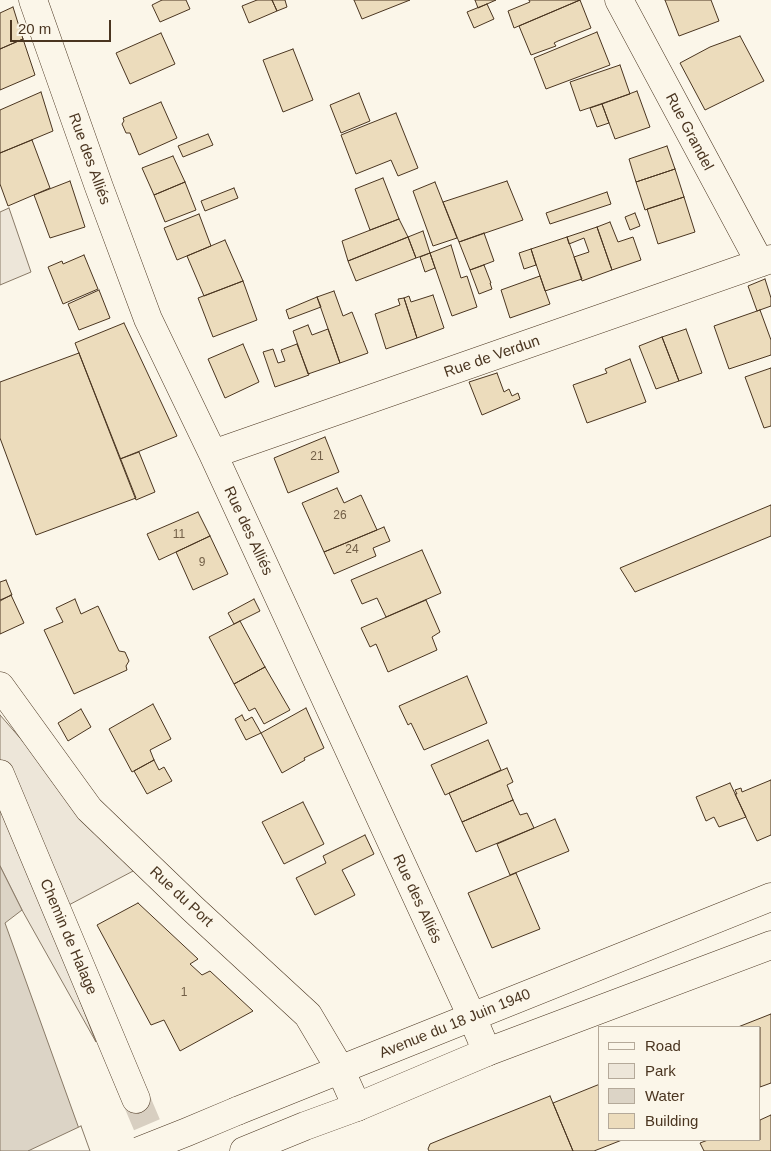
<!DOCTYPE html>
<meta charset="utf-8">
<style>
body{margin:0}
#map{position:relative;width:771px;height:1151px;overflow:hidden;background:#fbf6e9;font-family:Helvetica,sans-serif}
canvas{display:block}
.legend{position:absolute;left:598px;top:1026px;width:162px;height:115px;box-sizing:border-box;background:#fbf6e9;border:1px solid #b4a999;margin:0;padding:6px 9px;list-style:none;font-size:15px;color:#4a3520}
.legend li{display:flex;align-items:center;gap:10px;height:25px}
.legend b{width:25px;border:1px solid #b4a999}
.scale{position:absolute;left:10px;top:20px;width:101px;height:22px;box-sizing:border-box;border:2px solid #4a3520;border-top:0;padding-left:6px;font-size:15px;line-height:18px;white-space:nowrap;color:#4a3520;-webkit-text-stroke:4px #fbf6e9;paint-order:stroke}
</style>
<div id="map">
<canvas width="771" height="1151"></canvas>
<ul class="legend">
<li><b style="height:6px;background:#fbf6e9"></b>Road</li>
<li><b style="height:14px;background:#ede6d9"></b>Park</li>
<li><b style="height:14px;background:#dcd4c6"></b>Water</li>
<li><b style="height:14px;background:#ecdcbc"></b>Building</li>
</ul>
<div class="scale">20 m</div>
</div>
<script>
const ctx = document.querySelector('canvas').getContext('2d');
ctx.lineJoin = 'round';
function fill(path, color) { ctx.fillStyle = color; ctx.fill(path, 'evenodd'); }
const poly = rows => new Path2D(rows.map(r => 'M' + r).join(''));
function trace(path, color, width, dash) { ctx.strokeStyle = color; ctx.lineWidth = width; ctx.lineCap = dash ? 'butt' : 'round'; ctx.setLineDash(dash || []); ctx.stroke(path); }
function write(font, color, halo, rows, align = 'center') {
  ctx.font = font + ' Helvetica,sans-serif'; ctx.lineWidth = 4; ctx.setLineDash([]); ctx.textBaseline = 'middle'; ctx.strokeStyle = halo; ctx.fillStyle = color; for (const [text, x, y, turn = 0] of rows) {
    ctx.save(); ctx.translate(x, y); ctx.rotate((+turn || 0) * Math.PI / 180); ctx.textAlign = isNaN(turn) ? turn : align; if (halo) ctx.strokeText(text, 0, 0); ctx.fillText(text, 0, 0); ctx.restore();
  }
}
const green = poly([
 [9,208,31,272,0,285,0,212,9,208],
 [0,715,135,870,65,907,0,761,0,715],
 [0,803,19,844,96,1042,22,910,0,866,0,803]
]);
const water = poly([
 [0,866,22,910,5,923,87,1151,0,1151,0,866]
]);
const pier = poly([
 [81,1126,90,1151,28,1151,81,1126]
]);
const building = poly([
 [162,0,186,0,190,9,160,22,152,5,162,0],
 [257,0,272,0,277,11,249,23,242,6,257,0],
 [272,0,285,0,287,7,277,11,272,0],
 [354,0,410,0,362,19,354,0],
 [475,0,496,0,478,8,475,0],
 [529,0,580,0,514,28,508,11,530,2,529,0],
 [580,0,591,28,558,41,554,43,556,46,531,55,519,26,580,0],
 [665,0,711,0,719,21,679,36,665,0],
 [487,4,494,19,474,28,467,12,487,4],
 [13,7,23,39,0,49,0,13,13,7],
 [597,32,610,65,546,89,534,58,597,32],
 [161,33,175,64,130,84,116,53,161,33],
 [740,36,764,81,705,110,680,63,710,47,740,36],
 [23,39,35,75,0,90,0,49,23,39],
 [293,49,313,100,283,112,263,60,293,49],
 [620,65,630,94,580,111,570,82,620,65],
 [637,91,650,127,615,139,602,104,637,91],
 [41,92,53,131,0,153,0,110,41,92],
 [359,93,370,121,341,133,330,105,359,93],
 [161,102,177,138,139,155,130,133,126,133,122,124,124,121,123,118,161,102],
 [602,104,609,123,597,127,590,108,602,104],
 [396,113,418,168,398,176,391,160,356,174,341,135,396,113],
 [208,134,213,145,183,157,178,146,208,134],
 [32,140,50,188,8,206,0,184,0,153,32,140],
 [667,146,675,169,636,182,629,159,667,146],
 [173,156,185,182,154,195,142,168,173,156],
 [675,169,684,197,645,210,636,182,675,169],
 [383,178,399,219,370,230,355,189,383,178],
 [70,181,85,227,50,238,34,195,70,181],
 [507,181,523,220,459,242,443,202,507,181],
 [185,182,196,210,165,222,154,195,185,182],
 [435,182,457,238,433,246,413,191,435,182],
 [234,188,238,198,205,211,201,201,234,188],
 [607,192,611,204,550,224,546,213,607,192],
 [684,197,695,232,658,244,647,209,684,197],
 [635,213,640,226,630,230,625,217,635,213],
 [199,214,211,246,177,260,164,228,199,214],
 [399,219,408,237,348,261,342,241,399,219],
 [610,222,618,242,633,237,641,260,612,270,597,227,610,222],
 [597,227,612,270,582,281,574,257,589,252,584,238,569,244,567,237,597,227],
 [423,231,430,253,416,258,408,237,423,231],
 [484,233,494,261,470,270,459,242,484,233],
 [408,237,416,258,356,281,348,261,408,237],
 [567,237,582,279,545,291,531,249,567,237],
 [225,240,243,281,204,296,187,256,225,240],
 [451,245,461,278,467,276,477,307,452,316,430,253,451,245],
 [531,249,536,265,524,269,519,253,531,249],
 [430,253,435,268,425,272,420,257,430,253],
 [84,255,98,289,63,304,48,267,62,261,63,264,84,255],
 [484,265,491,283,490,283,492,289,479,294,470,270,484,265],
 [540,276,550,304,510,318,501,290,540,276],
 [765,279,771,298,771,306,757,311,748,286,765,279],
 [243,281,257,320,213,337,198,298,243,281],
 [99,290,110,318,79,330,68,304,99,290],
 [334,291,343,316,352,312,368,353,340,363,317,297,334,291],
 [433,295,444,328,417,338,404,298,409,296,411,302,433,295],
 [317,297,321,307,289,319,286,310,317,297],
 [404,298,417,338,386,349,375,314,400,305,398,299,404,298],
 [760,310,771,340,771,355,729,369,714,326,760,310],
 [124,323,177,436,120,459,75,343,124,323],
 [308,325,312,335,328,329,340,363,308,374,293,331,308,325],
 [686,329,702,373,679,381,662,337,686,329],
 [662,337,679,381,656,389,639,346,662,337],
 [243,344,259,382,225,398,208,359,243,344],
 [297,344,309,375,275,387,263,352,273,349,278,363,285,361,281,350,297,344],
 [79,353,136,498,36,535,0,438,0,382,79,353],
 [630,359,646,402,587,423,573,385,607,373,605,369,630,359],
 [771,368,771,426,764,428,745,377,771,368],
 [497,373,504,392,509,389,512,396,518,393,520,399,482,415,469,382,497,373],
 [325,437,339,472,288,493,274,458,325,437],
 [139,452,155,492,136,500,120,459,139,452],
 [337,488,344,503,361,495,377,530,324,552,302,503,337,488],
 [771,505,771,536,635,592,620,568,771,505],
 [198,512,210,536,159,560,147,534,198,512],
 [384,527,390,541,373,548,376,556,334,574,324,552,384,527],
 [210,536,228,574,193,590,176,552,210,536],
 [422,550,441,593,386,617,377,598,362,604,351,580,422,550],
 [6,580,12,595,0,600,0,582,6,580],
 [11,595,24,623,0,634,0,601,11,595],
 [75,599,81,614,98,606,119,651,125,652,129,661,126,666,127,670,74,694,44,630,63,622,56,608,75,599],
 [254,599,260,611,234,624,228,613,254,599],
 [426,600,440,632,432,637,437,650,388,672,376,644,370,647,361,628,426,600],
 [240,621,265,667,234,684,209,637,240,621],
 [265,667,290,710,264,724,255,708,249,711,234,684,265,667],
 [467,676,487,723,424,750,411,723,408,725,399,706,467,676],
 [153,704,171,739,150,750,154,760,132,772,109,729,153,704],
 [306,708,324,748,304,758,305,760,282,773,261,733,306,708],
 [81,709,91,727,68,741,58,723,81,709],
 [242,715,245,721,252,717,261,733,246,740,235,719,242,715],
 [488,740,501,770,445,795,431,765,488,740],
 [154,760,159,770,164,767,172,781,147,794,134,771,154,760],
 [507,768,513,782,507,785,513,800,462,822,449,793,507,768],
 [771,780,771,835,757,841,735,794,737,794,735,790,741,788,742,792,771,780],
 [730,783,746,817,719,827,714,817,706,821,696,797,730,783],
 [513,800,520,815,527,813,534,828,476,852,462,822,513,800],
 [303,802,324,844,284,864,262,822,303,802],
 [555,819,569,851,510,875,497,844,555,819],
 [365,835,374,854,342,870,355,895,315,915,296,878,326,863,323,856,365,835],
 [516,873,540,929,492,948,468,893,516,873],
 [138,903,198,959,190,964,202,975,210,971,253,1011,180,1051,164,1020,151,1025,97,925,138,903],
 [771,1014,771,1083,760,1087,760,1027,738,1027,771,1014],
 [600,1084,600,1140,622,1140,594,1151,573,1151,553,1103,600,1084],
 [550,1096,573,1151,429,1151,428,1149,430,1144,447,1137,550,1096],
 [771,1115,771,1151,704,1151,700,1143,708,1140,760,1140,760,1120,771,1115]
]);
const minorTunnel = poly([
 [136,1099,158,1151]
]);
const minor = poly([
 [33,0,99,187,148,319,213,454,472,1017,487,1052],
 [619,0,760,263],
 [213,454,771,259],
 [0,686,89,809,192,908,308,1015,340,1069,357,1107],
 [0,774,136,1099]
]);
const major = poly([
 [237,1111,771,897],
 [244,1151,305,1126,357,1107,487,1052,771,945]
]);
const majorBridge = poly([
 [139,1151,187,1132,237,1111]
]);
const numberNames = [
 ["21",317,457],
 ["26",340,516],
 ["11",179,535],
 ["24",352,550],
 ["9",202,563],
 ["1",184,993]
];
const streetNames = [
 ["Rue Grandel",689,132,62],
 ["Rue des Alliés",89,159,70],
 ["Rue de Verdun",492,357,-19],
 ["Rue des Alliés",248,531,65],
 ["Rue du Port",181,897,43],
 ["Rue des Alliés",417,899,65],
 ["Chemin de Halage",68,937,67],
 ["Avenue du 18 Juin 1940",455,1024,-22]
];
fill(green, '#ede6d9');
trace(green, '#887966', 1);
fill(water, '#dcd4c6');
trace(water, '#887966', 1);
fill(pier, '#fbf6e9');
trace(pier, '#887966', 1);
fill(building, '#ecdcbc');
trace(building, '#4a3520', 1);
trace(minorTunnel, '#d8cfc1', 28, [28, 14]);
trace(minor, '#4a3520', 29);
trace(major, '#4a3520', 29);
trace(minor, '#fbf6e9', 28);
trace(major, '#fbf6e9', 28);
trace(majorBridge, '#4a3520', 29, []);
trace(majorBridge, '#fbf6e9', 28);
write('12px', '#725f47', null, numberNames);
write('15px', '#4a3520', '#fbf6e9', streetNames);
</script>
